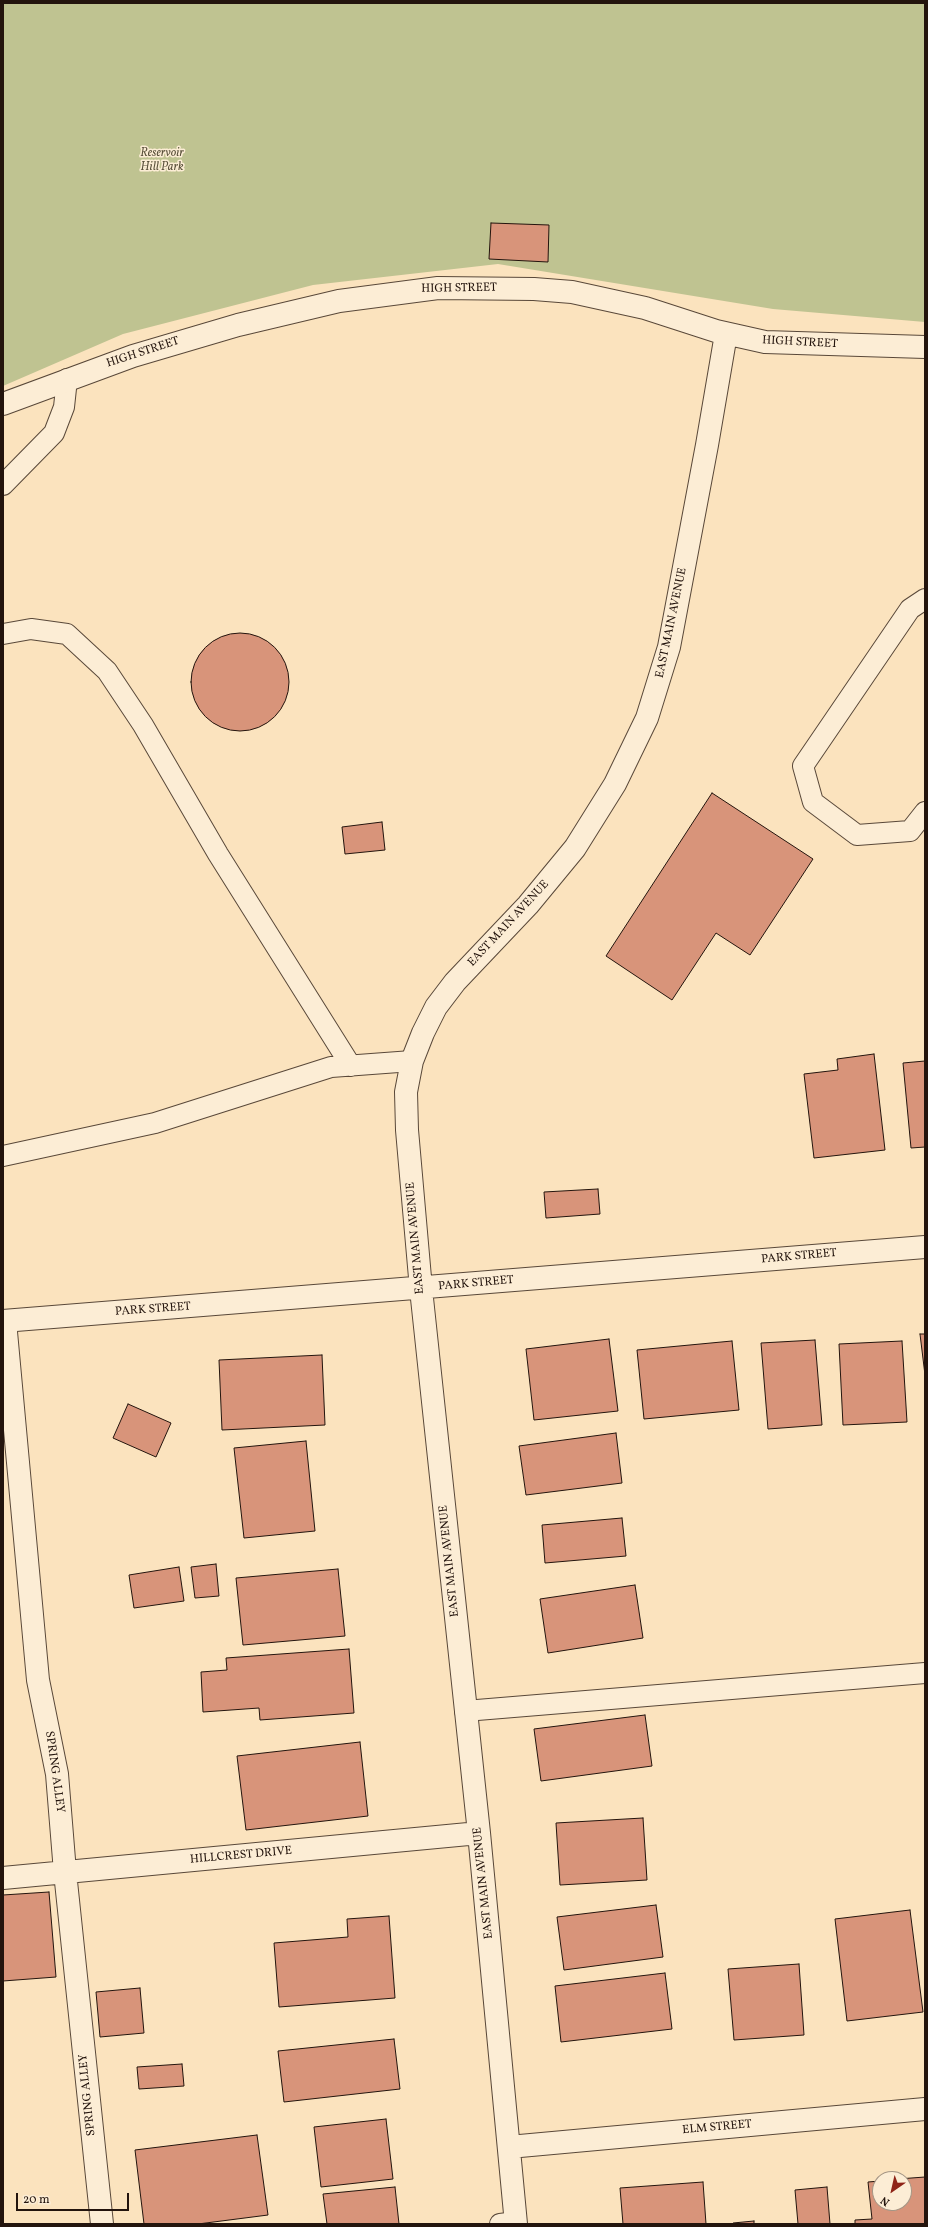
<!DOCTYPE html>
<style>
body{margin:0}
#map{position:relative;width:928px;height:2227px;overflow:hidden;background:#fbe3be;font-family:Vollkorn,serif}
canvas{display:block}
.frame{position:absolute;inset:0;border:4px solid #23140d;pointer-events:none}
.north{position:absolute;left:872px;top:2171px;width:40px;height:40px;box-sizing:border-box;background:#fcedd5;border:1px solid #a59685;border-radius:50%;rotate:214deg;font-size:11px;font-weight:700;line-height:16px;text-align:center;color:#23140d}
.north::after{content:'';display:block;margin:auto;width:14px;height:18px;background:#8f2418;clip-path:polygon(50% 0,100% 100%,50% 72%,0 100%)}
.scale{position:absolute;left:16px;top:2193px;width:113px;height:18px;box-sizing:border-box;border:2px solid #23140d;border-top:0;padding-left:5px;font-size:12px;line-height:14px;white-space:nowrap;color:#23140d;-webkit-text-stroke:3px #fcedd5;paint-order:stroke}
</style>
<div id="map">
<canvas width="928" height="2227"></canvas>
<div class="frame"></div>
<div class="north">N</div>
<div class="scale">20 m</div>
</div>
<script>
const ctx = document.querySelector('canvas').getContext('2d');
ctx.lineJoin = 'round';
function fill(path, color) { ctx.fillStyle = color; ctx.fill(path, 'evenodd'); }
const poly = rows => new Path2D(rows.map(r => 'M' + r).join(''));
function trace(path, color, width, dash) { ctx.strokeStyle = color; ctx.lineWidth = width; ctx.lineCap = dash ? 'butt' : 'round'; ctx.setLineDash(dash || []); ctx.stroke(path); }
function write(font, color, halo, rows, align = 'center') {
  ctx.font = font + ' Vollkorn,serif'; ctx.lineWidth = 3; ctx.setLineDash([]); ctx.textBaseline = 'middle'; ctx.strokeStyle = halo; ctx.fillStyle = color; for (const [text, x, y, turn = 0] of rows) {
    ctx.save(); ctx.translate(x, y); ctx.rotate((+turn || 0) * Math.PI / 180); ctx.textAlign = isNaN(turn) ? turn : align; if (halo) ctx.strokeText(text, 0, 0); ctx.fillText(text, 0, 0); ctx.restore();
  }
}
const green = poly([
 [3,3,925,3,925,322,773,309,498,264,313,285,123,334,3,386]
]);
const building = poly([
 [491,223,549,225,548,262,489,259,491,223],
 '191 682a49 49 0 1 1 98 0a49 49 0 1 1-98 0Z',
 [712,793,813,859,750,955,716,933,672,1000,606,956,712,793],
 [382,822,385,850,345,854,342,827,382,822],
 [874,1054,885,1150,814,1158,804,1074,838,1070,837,1059,874,1054],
 [925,1061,925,1147,911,1148,903,1063,925,1061],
 [598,1189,600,1214,546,1218,544,1192,598,1189],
 [920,1334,925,1334,925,1375,920,1334],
 [609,1339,618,1411,534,1420,526,1349,609,1339],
 [815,1340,822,1425,768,1429,761,1343,815,1340],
 [732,1341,739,1410,644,1419,637,1350,732,1341],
 [902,1341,907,1422,843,1425,839,1344,902,1341],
 [322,1355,325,1425,222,1430,219,1360,322,1355],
 [128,1404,171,1423,156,1457,113,1438,128,1404],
 [616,1433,622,1483,526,1495,519,1446,616,1433],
 [306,1441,315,1531,244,1538,234,1448,306,1441],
 [622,1518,626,1556,545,1563,542,1525,622,1518],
 [216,1564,219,1596,195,1598,191,1567,216,1564],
 [179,1567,184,1601,134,1608,129,1575,179,1567],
 [338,1569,345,1636,243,1645,236,1578,338,1569],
 [635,1585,643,1638,548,1653,540,1599,635,1585],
 [349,1649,354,1713,260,1720,259,1708,203,1712,201,1672,227,1670,226,1658,349,1649],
 [645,1715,652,1766,541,1781,534,1729,645,1715],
 [360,1742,368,1816,246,1830,237,1756,360,1742],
 [643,1818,647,1880,560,1885,556,1823,643,1818],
 [49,1892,56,1977,3,1981,3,1895,49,1892],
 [656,1905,663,1957,564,1970,557,1917,656,1905],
 [910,1910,923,2012,847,2021,835,1919,910,1910],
 [389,1916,395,1998,279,2007,274,1943,348,1937,347,1919,389,1916],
 [799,1964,804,2035,734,2040,728,1969,799,1964],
 [665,1973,672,2029,561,2042,555,1986,665,1973],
 [140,1988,144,2033,100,2037,96,1992,140,1988],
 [394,2039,400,2089,284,2102,278,2051,394,2039],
 [182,2064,184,2086,139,2089,137,2067,182,2064],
 [386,2119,393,2179,321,2187,314,2127,386,2119],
 [257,2135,268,2215,198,2224,144,2224,135,2150,257,2135],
 [925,2177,925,2224,855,2224,855,2220,872,2219,868,2182,880,2181,880,2203,904,2203,904,2179,898,2179,925,2177],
 [703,2182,706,2224,623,2224,620,2188,703,2182],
 [395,2187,399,2224,327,2224,323,2194,395,2187],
 [827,2187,830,2224,798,2224,795,2190,827,2187],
 [754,2221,754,2224,733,2224,733,2223,754,2221]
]);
const lane = poly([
 [3,485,54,433,64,407,67,379],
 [925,599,910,609,803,766,813,802,857,835,910,831,925,812],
 [3,634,31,629,67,634,107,671,143,725,218,854,351,1066],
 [3,1156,155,1123,331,1067,412,1061],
 [465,1711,925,1673],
 [500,2224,516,2222]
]);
const street = poly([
 [3,404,133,356,238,325,339,301,438,288,534,289,572,292,645,308,716,331,765,342,925,347],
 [3,1321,925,1247],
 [5,1321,38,1680,57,1774,65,1872,102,2224],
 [3,1878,479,1833],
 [509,2147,925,2109],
 [516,2224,479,1833,421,1289,407,1130,406,1092,412,1061,423,1033,436,1007,455,982,528,905,575,848,615,784,647,718,669,647,707,445,726,334]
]);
const parkNames = [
 ["Reservoir",162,154],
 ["Hill Park",162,168]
];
const streetNames = [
 ["HIGH STREET",459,289,-1],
 ["HIGH STREET",800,343,3],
 ["HIGH STREET",143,353,-18],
 ["EAST MAIN AVENUE",672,623,-78],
 ["EAST MAIN AVENUE",509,924,-47],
 ["EAST MAIN AVENUE",416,1238,-95],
 ["PARK STREET",799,1257,-5],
 ["PARK STREET",476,1284,-5],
 ["PARK STREET",153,1310,-4],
 ["EAST MAIN AVENUE",450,1561,-96],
 ["SPRING ALLEY",54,1772,82],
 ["HILLCREST DRIVE",241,1856,-5],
 ["EAST MAIN AVENUE",484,1883,-96],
 ["SPRING ALLEY",88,2095,-96],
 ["ELM STREET",717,2128,-5]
];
fill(green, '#bfc391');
fill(building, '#d8947a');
trace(building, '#23140d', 1);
trace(lane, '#594839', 22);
trace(street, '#594839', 24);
trace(lane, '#fcedd5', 20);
trace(street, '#fcedd5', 22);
write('italic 12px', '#5a513b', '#fcedd5', parkNames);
write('12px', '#23140d', '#fcedd5', streetNames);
</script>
